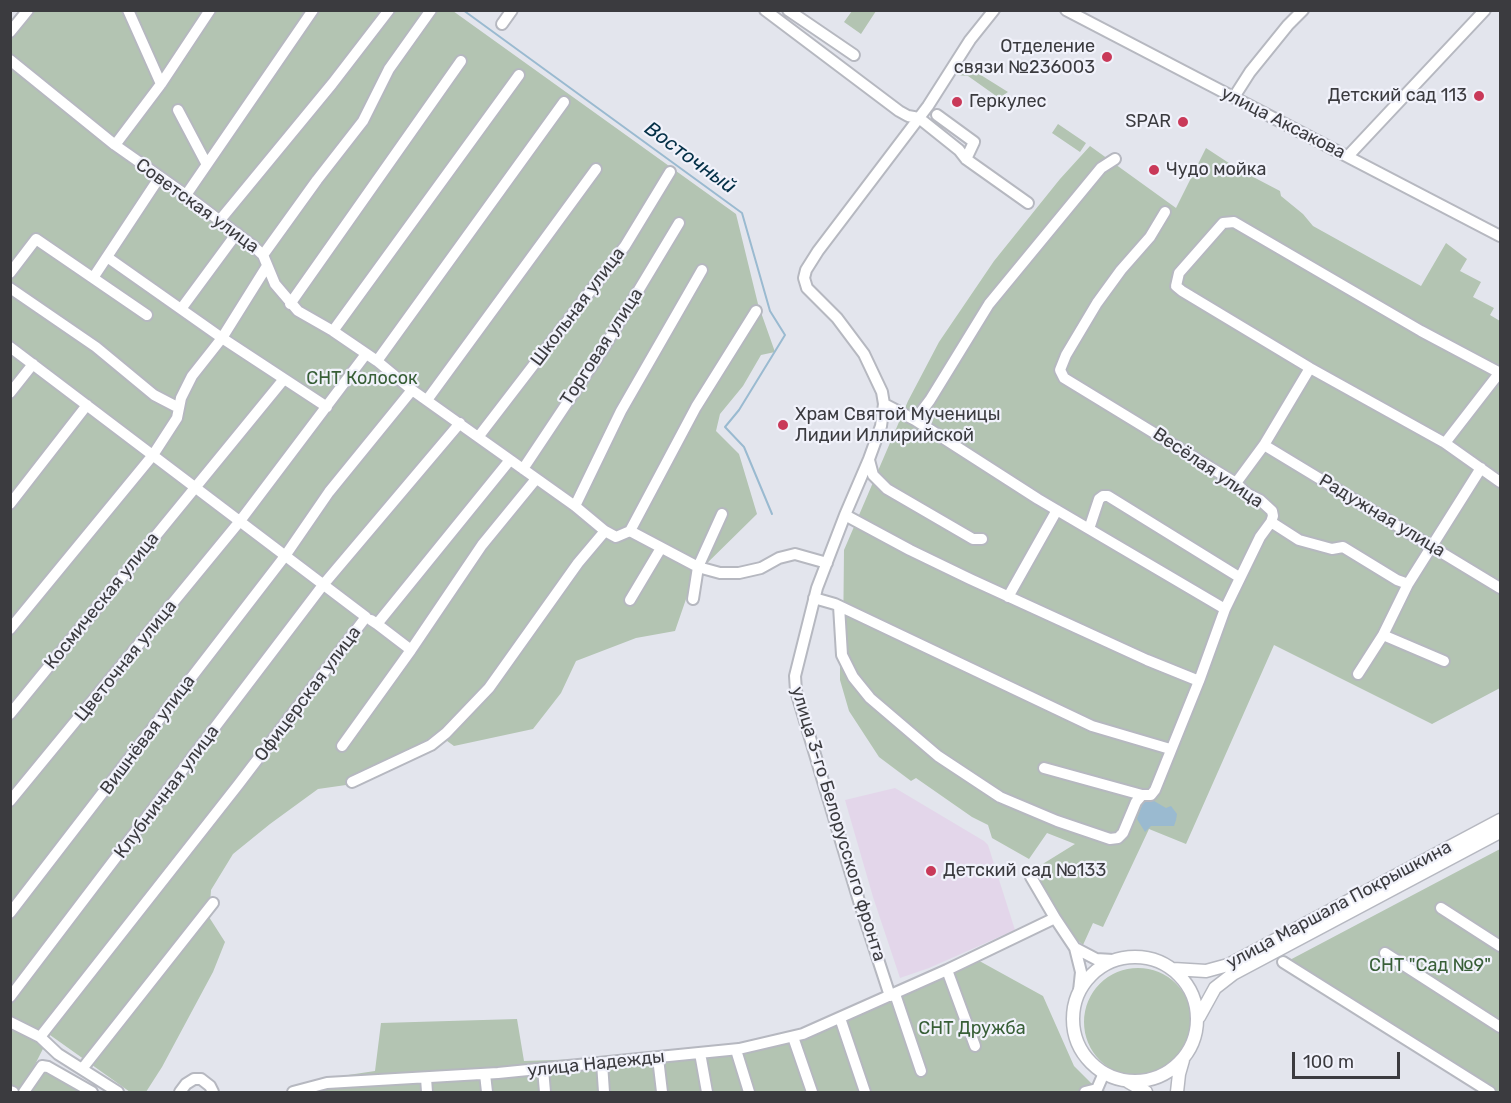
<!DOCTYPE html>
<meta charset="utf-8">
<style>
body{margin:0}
#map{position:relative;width:1511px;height:1103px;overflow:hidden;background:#e3e5ed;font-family:Rubik,sans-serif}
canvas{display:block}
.frame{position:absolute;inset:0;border:12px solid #3b3b3f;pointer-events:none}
.scale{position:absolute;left:1292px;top:1052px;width:108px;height:27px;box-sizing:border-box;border:3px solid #3b3b3f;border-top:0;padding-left:8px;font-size:18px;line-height:21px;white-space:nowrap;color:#3b3b3f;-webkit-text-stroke:4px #f1f2fb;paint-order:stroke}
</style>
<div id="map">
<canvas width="1511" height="1103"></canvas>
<div class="frame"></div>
<div class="scale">100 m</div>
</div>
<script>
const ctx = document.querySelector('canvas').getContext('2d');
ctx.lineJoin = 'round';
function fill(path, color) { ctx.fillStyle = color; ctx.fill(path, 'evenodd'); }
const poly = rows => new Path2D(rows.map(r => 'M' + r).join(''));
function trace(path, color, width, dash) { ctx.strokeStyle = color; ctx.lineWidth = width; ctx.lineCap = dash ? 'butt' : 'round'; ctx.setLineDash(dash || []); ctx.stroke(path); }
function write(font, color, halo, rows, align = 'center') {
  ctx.font = font + ' Rubik,sans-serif'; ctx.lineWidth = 4.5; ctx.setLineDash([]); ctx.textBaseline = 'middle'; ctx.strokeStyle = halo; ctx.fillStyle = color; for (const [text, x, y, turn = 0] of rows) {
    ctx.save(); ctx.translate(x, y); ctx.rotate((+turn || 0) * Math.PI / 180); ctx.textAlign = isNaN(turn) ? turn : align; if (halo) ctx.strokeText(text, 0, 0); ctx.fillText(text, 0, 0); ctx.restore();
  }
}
const education = poly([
 [895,788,984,841,988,845,1015,930,929,968,900,978,873,897,845,800]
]);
const green = poly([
 [32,11,453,11,736,214,758,304,775,352,761,355,743,386,720,414,716,431,739,454,757,514,694,576,675,631,636,638,576,661,561,693,533,729,454,746,436,733,393,765,353,784,318,789,270,824,233,854,211,890,209,917,225,942,213,972,162,1067,146,1092,130,1092,50,1035,21,1092,11,1092,10,38],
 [852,11,876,11,861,34,844,22],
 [961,66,968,67,1008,92,999,98,968,76,956,75],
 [1058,124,1086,143,1080,152,1052,133],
 [1090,146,1176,208,1206,148,1238,169,1280,191,1281,196,1303,214,1313,226,1421,286,1446,243,1467,259,1460,271,1481,282,1473,297,1494,308,1490,315,1500,321,1500,688,1432,724,1274,645,1186,844,1149,829,1103,927,1093,923,1083,945,1068,932,1033,870,1075,844,1047,833,1029,859,992,838,988,825,972,817,916,778,911,781,879,757,849,711,840,680,840,664,843,646,844,550,908,401,939,342,994,261,1060,179],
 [1500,849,1500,1092,1491,1092,1286,962],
 [974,958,1043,996,1074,1066,1097,1089,1110,1092,288,1092,328,1078,375,1071,381,1023,517,1019,524,1061,702,1055,799,1030],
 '1084 1022a54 54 0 1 1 108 0a54 54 0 1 1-108 0Z',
 [44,1065,88,1092,22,1092]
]);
const water = poly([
 [1155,797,1154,801,1166,808,1171,806,1177,814,1176,820,1174,826,1151,826,1145,832,1137,819,1143,803]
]);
const stream = poly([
 [463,10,742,213,770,311,785,335,739,410,725,427,744,447,772,514]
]);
const minor = poly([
 [128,10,161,84],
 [765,10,899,111,908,116,919,118,959,150,966,159,1028,203],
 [788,10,854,55],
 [1066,10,1500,236],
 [502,24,512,10],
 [10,32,28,10],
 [10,60,115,145,186,195,252,245,263,255,275,284,298,311,333,331,377,361,412,390,575,506,605,531,616,537,630,531,698,567,720,573,739,573,761,568,779,558,795,554,827,563],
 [1234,97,1250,72,1288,25,1303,10],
 [178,110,206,163],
 [937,115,974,142,966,159],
 [115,145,161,84,210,10],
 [1348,156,1485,10],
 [186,195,313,10],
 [220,220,332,84,389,10],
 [263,255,317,180,363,121,389,69,431,10],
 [107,257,222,338,327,407],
 [10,273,36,239,147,315],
 [93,278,159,178],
 [10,288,96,347,154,395,179,408],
 [290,304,461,61],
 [181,309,237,233],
 [333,331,519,75],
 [10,347,366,617,238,785,40,1037],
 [377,361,564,102],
 [1500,373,1421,331,1234,222,1223,223,1179,273,1176,286,1182,291,1310,368,1445,443,1500,482],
 [10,393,33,364],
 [427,400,596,169],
 [884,404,915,420,1038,499,1225,609],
 [915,420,930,400,989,304,1101,168,1115,159],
 [479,436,625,246,670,172],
 [1445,443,1500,372],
 [1264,445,1500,588],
 [869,460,873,475,887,489,973,539,982,539],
 [523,469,605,346,679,223],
 [1236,483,1264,445,1310,368],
 [10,504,87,405],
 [575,506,621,411,702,270],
 [845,515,910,550,970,579,1147,660,1199,681],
 [1271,522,1299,540,1332,549,1343,547,1397,580,1408,584],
 [1089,529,1099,499,1103,496,1108,496,1239,577],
 [630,531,696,407,756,311],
 [1008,597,1057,510],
 [814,598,835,604,1092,726,1170,749],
 [693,599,698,567,722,514],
 [630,600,661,548],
 [839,606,842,655,853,677,870,698,938,756,1000,797,1057,821,1110,839,1118,838,1123,833,1136,802,1142,795,1151,795,1155,790,1199,681,1225,609,1260,537,1271,522,1273,516,1272,511,1260,500,1246,493,1236,483,1064,378,1060,370,1066,355,1097,303,1121,270,1150,237,1165,212],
 [371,620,377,624,510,460],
 [377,624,411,650,482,545,536,479],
 [10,629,153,455,177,418,181,398,192,376,222,338,267,266],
 [1383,635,1444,661],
 [1358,674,1383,635,1408,584,1481,468],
 [10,714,284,379],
 [342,746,411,650],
 [1044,768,1142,795],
 [352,782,431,745,446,733,489,688,578,563,605,531],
 [10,801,240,521,366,354],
 [1031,877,1055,918,1075,948,1081,972,1079,991],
 [1441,908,1500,946],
 [10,913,285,556,329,492,412,390],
 [1075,948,1096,959,1113,960],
 [1385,953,1500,1027],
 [1283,962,1490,1092],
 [947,970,975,1046],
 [895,994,921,1071],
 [890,996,859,901,796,691,795,676,817,588,845,515,869,459,881,426,884,404,882,392,864,354,837,318,807,288,804,278,806,270,818,251,928,106,970,40,994,10],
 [10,997,323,585,460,423],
 [840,1018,865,1092],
 [10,1022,40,1037,58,1054,118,1092],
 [793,1037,812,1092],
 [736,1050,749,1092],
 [700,1053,707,1092],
 [658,1058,662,1092],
 [602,1063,604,1092],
 [82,1069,213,903],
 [543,1069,545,1092],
 [485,1074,487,1092],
 [426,1078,427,1092],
 [10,1091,13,1092],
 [24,1092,42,1066,48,1067,92,1092],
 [180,1092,186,1084,194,1079,201,1079,210,1086,213,1092],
 [293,1092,327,1083,498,1073,739,1049,803,1034,947,970,1055,918],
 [1085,1092,1097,1089,1104,1073]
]);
const major = poly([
 '1073 1019a62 62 0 1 1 124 0a62 62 0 1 1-124 0Z',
 [1173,969,1206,971,1228,965,1500,820],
 [1199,1017,1215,988,1233,974,1500,832],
 [1127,1081,1146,1092],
 [1177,1092,1179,1074,1183,1060]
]);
const markers = [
 [1107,57,6,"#c93959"],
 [1479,96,6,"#c93959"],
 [957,102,6,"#c93959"],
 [1183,122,6,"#c93959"],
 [1154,170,6,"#c93959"],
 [783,425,6,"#c93959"],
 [931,871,6,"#c93959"]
];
const poiNames = [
 ["Отделение",1095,47,"right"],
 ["связи №236003",1095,68,"right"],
 ["Детский сад 113",1467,96,"right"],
 ["Геркулес",969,102],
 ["SPAR",1171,122,"right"],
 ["Чудо мойка",1166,170],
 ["Храм Святой Мученицы",795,415],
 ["Лидии Иллирийской",795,436],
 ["Детский сад №133",943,871]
];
const streetNames = [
 ["улица Аксакова",1283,123,27],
 ["Советская улица",197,206,36],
 ["Школьная улица",578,307,-53],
 ["Торговая улица",602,347,-57],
 ["Весёлая улица",1208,468,34],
 ["Радужная улица",1382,516,31],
 ["Космическая улица",102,601,-51],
 ["Цветочная улица",126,661,-51],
 ["Офицерская улица",308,694,-53],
 ["Вишнёвая улица",148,735,-53],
 ["Клубничная улица",167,792,-53],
 ["улица 3-го Белорусского фронта",838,824,73],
 ["улица Маршала Покрышкина",1339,905,-28],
 ["улица Надежды",596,1064,-6]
];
const parkNames = [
 ["СНТ Колосок",362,379],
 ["СНТ \"Сад №9\"",1430,966],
 ["СНТ Дружба",972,1029]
];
const waterNames = [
 ["Восточный",690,158,36]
];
fill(education, '#e3d6ea');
fill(green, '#b3c4b2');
fill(water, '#9abad0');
trace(stream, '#9abad0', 2);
trace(minor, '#b6b8c0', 14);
trace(major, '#b6b8c0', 15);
trace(minor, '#fff', 10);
trace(major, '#fff', 12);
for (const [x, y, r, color] of markers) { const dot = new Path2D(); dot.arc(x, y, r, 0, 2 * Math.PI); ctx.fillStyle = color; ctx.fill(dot); trace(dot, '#f1f2fb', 2); }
write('18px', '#3b3b3f', '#f1f2fb', poiNames, 'left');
write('18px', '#3b3b3f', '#f1f2fb', streetNames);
write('18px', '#385f37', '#f1f2fb', parkNames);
write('italic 20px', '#043047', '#f1f2fb', waterNames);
</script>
